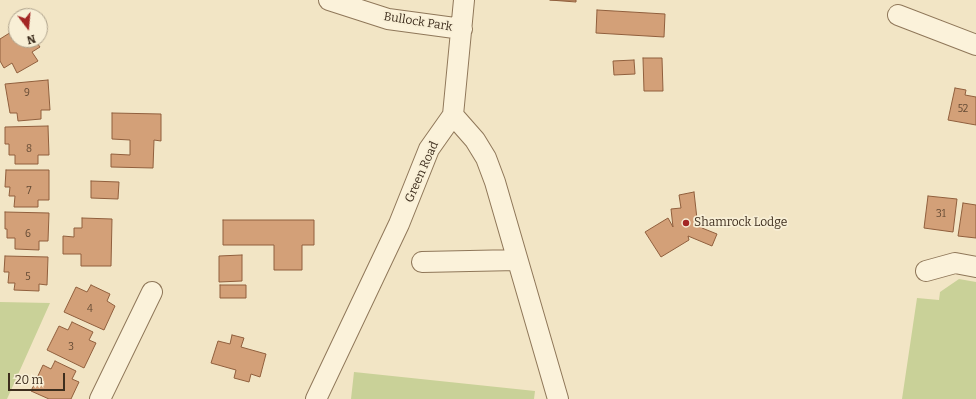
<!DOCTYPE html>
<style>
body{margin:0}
#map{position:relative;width:976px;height:399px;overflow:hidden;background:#f2e5c5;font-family:Bitter,serif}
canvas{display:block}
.north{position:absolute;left:8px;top:8px;width:40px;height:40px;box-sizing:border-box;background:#f8efd6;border:1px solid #aea28c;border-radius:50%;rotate:164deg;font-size:11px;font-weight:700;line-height:16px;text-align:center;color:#3e2e1e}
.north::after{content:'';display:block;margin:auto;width:14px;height:18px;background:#a32624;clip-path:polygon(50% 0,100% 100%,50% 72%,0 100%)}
.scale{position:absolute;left:8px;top:373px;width:57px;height:18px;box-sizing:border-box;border:2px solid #3e2e1e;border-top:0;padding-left:5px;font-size:12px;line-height:14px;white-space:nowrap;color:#3e2e1e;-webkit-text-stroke:3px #f8efd6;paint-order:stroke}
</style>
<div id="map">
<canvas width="976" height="399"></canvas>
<div class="north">N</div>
<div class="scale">20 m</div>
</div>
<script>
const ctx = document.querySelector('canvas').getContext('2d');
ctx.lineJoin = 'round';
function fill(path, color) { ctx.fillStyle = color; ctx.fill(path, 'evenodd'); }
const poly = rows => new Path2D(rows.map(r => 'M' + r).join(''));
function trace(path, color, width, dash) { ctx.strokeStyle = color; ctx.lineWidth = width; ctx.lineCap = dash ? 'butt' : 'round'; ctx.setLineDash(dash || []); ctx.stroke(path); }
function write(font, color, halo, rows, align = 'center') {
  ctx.font = font + ' Bitter,serif'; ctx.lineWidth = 3.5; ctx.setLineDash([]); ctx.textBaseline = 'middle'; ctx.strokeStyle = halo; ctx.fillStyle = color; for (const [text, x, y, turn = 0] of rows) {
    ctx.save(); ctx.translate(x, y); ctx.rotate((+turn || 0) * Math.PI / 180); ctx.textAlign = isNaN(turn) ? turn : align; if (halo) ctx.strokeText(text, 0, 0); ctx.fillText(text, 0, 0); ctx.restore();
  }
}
const green = poly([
 [959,279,976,282,976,399,902,399,917,298,939,300,940,292],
 [0,302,50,303,7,399,0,399],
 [354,372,535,391,534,399,351,399]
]);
const building = poly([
 [550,0,576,0,576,2,550,0],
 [597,10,665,14,664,37,596,33,597,10],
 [16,29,16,40,35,40,40,47,32,52,38,61,17,73,12,63,4,68,0,61,0,39,16,29],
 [643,58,662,58,663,91,644,91,643,58],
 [634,60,635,74,614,75,613,61,634,60],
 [48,80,50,110,41,110,41,119,18,121,17,113,10,113,5,84,48,80],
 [955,88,966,90,965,95,976,97,976,125,948,120,955,88],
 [112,113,161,114,161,141,154,140,153,168,111,167,111,154,130,155,130,140,112,139,112,113],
 [48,126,49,155,38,155,38,164,15,164,15,155,9,155,9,144,5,144,5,127,48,126],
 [6,170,49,170,49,200,38,200,38,207,14,207,15,196,9,196,10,187,5,187,6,170],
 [91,181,119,182,118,199,91,198,91,181],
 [694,192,697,219,702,228,717,234,712,246,688,236,689,240,661,257,645,232,668,218,673,227,671,209,681,208,679,195,694,192],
 [928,196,957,199,953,232,924,228,928,196],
 [963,203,976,205,976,238,958,236,963,203],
 [5,212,49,213,48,241,39,241,39,250,15,249,15,238,7,238,7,229,5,229,5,212],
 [82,218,112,219,111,266,81,266,81,254,63,254,63,236,74,237,74,228,82,228,82,218],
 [223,220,314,220,314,245,302,245,302,270,274,270,274,245,223,245,223,220],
 [242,255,242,281,219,282,219,256,242,255],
 [5,256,48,257,47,285,39,284,39,291,14,290,15,283,8,283,9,272,4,272,5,256],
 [91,285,110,294,107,301,115,306,104,330,64,312,76,287,87,292,91,285],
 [220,285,246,285,246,298,220,298,220,285],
 [72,322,93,332,89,340,96,343,84,368,47,350,59,326,68,330,72,322],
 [232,335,244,338,241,347,266,354,260,377,251,374,249,382,234,378,236,370,211,363,218,341,230,344,232,335],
 [55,361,76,371,72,379,79,382,71,399,49,399,31,391,43,365,51,369,55,361]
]);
const minor = poly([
 [329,0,388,19,462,29],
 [898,15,976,45],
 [453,115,475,140,486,158,495,182,558,399],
 [422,262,517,260],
 [926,271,955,263,976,267],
 [100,399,152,292],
 [316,399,399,224,429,149,453,115,464,0]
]);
const markers = [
 [686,223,4,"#a32624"]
];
const numberNames = [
 ["9",27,93],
 ["52",963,109],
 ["8",29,149],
 ["7",29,191],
 ["31",941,214],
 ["6",28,234],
 ["5",28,277],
 ["4",90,309],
 ["3",71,347]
];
const streetNames = [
 ["Bullock Park",418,22,9],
 ["Green Road",422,172,-66]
];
const poiNames = [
 ["Shamrock Lodge",694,223]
];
fill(green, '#c9d198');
fill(building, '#d3a078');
trace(building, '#905f3d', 1);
trace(minor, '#8f7759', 22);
trace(minor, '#fbf2da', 20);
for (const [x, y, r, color] of markers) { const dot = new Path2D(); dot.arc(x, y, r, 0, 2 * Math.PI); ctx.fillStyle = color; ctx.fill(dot); trace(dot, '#f8efd6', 1.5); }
write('10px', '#634a34', null, numberNames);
write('12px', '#3e2e1e', '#f8efd6', streetNames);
write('12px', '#3e2e1e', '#f8efd6', poiNames, 'left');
</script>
